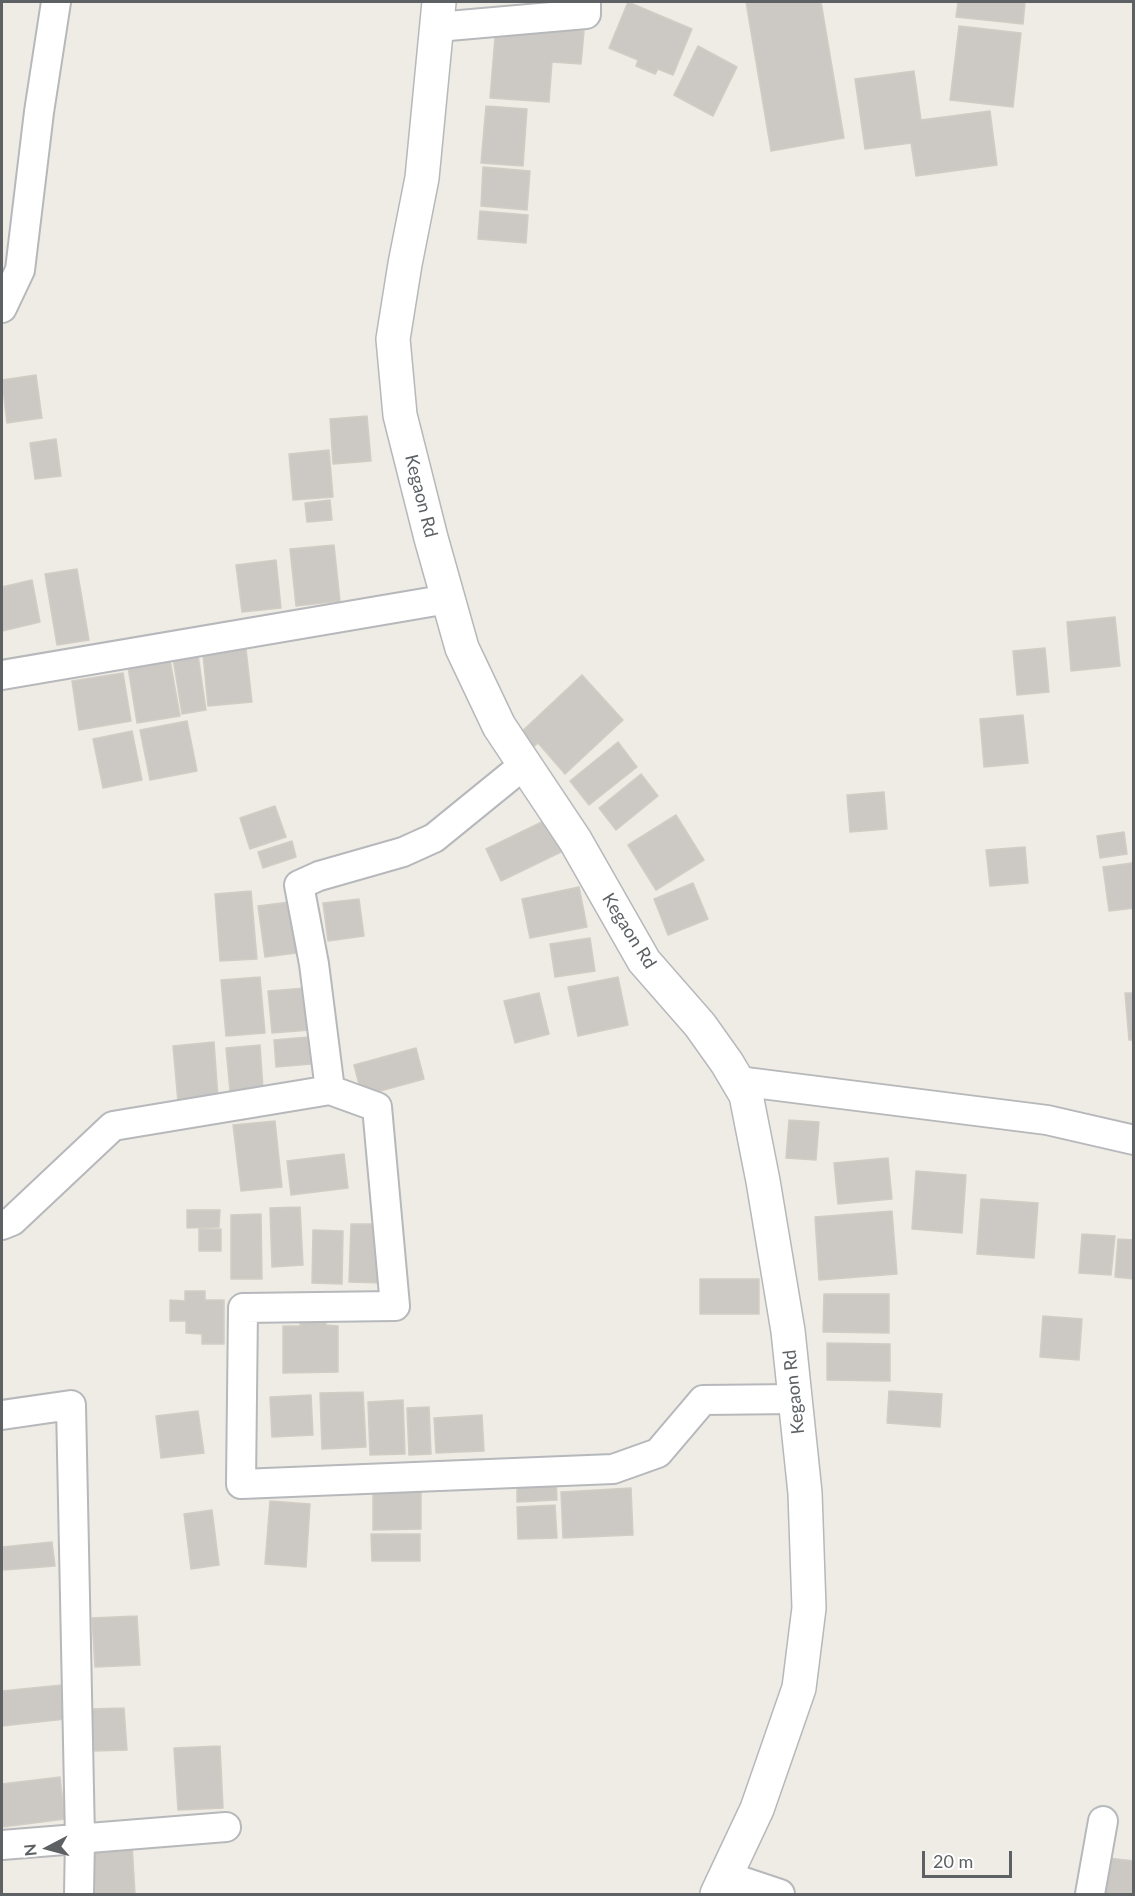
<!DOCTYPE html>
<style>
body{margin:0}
#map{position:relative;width:1135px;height:1896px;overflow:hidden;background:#eeece5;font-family:Lato,sans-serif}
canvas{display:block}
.frame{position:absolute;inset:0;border:3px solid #5d6164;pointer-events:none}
.north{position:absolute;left:18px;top:1818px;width:60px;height:60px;-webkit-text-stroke:4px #fff;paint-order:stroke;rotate:264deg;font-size:16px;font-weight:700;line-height:24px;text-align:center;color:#5d6164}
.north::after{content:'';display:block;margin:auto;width:21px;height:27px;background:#5d6164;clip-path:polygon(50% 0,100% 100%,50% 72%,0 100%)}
.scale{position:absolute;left:922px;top:1851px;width:90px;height:27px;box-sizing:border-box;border:3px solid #5d6164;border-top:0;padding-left:8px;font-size:18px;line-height:21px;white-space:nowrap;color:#5d6164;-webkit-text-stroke:4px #fff;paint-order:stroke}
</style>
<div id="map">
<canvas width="1135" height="1896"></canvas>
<div class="frame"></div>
<div class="north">N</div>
<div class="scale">20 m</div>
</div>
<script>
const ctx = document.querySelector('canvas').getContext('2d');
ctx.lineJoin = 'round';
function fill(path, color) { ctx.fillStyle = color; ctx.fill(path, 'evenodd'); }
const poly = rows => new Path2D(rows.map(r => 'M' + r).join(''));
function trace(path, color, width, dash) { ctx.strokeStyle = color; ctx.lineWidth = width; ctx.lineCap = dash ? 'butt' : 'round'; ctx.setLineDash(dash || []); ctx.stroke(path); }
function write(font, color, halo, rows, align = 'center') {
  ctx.font = font + ' Lato,sans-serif'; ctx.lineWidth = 5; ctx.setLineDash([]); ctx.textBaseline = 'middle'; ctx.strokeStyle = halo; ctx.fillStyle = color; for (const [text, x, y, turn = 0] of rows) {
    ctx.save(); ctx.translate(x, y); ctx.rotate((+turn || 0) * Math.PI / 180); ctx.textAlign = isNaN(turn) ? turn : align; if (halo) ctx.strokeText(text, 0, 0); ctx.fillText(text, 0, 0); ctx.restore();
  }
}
const building = poly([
 [628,2,692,29,673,75,658,69,655,74,636,66,638,60,609,48,628,2],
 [746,2,821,2,844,138,771,151,746,2],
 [958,2,1025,2,1023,24,956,17,958,2],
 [496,25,584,31,581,64,552,62,549,102,490,98,496,25],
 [959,26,1021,33,1013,107,950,100,959,26],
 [698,46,737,67,713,116,674,95,698,46],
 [914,71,921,120,990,111,997,165,916,176,911,143,865,149,855,79,914,71],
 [486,106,527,109,523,166,481,163,486,106],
 [483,167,530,171,527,210,481,206,483,167],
 [480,211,528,215,526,243,478,239,480,211],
 [36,375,42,418,7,423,2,380,36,375],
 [367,416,371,461,333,464,330,419,367,416],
 [56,439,61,476,35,479,30,443,56,439],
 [329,450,333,497,293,500,289,454,329,450],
 [330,500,332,520,307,522,305,503,330,500],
 [334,545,340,601,296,606,290,549,334,545],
 [276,560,281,608,242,612,236,565,276,560],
 [77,569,89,640,57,645,45,574,77,569],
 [32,580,40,622,2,631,2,587,32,580],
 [1115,617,1120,666,1071,671,1067,622,1115,617],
 [245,640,252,702,208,706,202,644,245,640],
 [197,648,206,710,182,714,172,652,197,648],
 [1045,648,1049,692,1017,695,1013,651,1045,648],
 [170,660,180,716,137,723,128,667,170,660],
 [123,673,131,721,79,730,72,681,123,673],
 [582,675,623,720,565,774,538,743,530,750,517,736,582,675],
 [1023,715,1028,763,984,767,980,719,1023,715],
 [187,721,197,771,150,780,140,730,187,721],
 [132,731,142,780,103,788,93,739,132,731],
 [618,742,637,767,589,805,570,781,618,742],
 [641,774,658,796,616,830,599,808,641,774],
 [884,792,887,829,850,832,847,795,884,792],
 [275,806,286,837,250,849,240,818,275,806],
 [676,815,704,860,656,890,628,845,676,815],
 [548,819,563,851,501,881,486,849,548,819],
 [1124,832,1127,854,1100,858,1097,836,1124,832],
 [292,841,296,857,263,868,258,852,292,841],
 [1025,847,1028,883,990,886,986,850,1025,847],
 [1132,863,1134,908,1109,911,1103,867,1132,863],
 [693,883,708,919,668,935,654,899,693,883],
 [579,887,587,927,530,938,522,899,579,887],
 [251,891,257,959,220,961,215,894,251,891],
 [359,899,364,936,328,941,323,903,359,899],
 [297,901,304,952,265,957,258,906,297,901],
 [590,938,595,971,555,977,550,944,590,938],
 [260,977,265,1033,226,1036,221,980,260,977],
 [618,977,628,1025,578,1036,568,987,618,977],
 [306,988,310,1030,272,1033,268,991,306,988],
 [539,993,549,1034,515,1043,504,1001,539,993],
 [1125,993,1134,993,1134,1040,1129,1040,1125,993],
 [308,1037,311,1064,276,1067,274,1040,308,1037],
 [214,1042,218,1098,178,1102,173,1046,214,1042],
 [260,1045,263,1089,230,1091,226,1048,260,1045],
 [416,1048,424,1079,362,1096,354,1065,416,1048],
 [789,1120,819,1122,816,1160,786,1158,789,1120],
 [275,1121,282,1187,241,1191,233,1125,275,1121],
 [344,1154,348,1188,291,1195,287,1161,344,1154],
 [888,1158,892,1199,838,1204,834,1163,888,1158],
 [916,1171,966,1175,962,1233,912,1229,916,1171],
 [981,1199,1038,1203,1034,1258,977,1254,981,1199],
 [300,1207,303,1265,272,1267,270,1208,300,1207],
 [187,1210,220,1210,219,1227,187,1228,187,1210],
 [892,1211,897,1274,819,1280,815,1217,892,1211],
 [261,1214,262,1279,231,1279,231,1215,261,1214],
 [351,1224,384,1224,383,1283,349,1282,351,1224],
 [199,1229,221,1229,221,1251,199,1251,199,1229],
 [313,1230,343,1231,342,1284,312,1283,313,1230],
 [1082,1234,1115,1236,1111,1275,1079,1273,1082,1234],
 [1118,1239,1134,1240,1134,1279,1115,1277,1118,1239],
 [700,1279,759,1279,759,1314,700,1314,700,1279],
 [185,1291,205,1291,205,1300,224,1300,224,1344,202,1344,202,1334,186,1333,186,1321,170,1321,170,1300,185,1301,185,1291],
 [824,1294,889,1294,889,1333,823,1332,824,1294],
 [326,1315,326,1325,338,1326,338,1372,283,1373,283,1326,300,1326,300,1316,326,1315],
 [1043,1316,1082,1319,1079,1360,1040,1357,1043,1316],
 [827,1343,890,1344,890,1381,827,1380,827,1343],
 [889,1391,942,1394,940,1427,887,1423,889,1391],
 [363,1392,366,1447,322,1449,320,1393,363,1392],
 [311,1395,313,1435,272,1437,270,1397,311,1395],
 [403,1400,405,1454,370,1455,368,1402,403,1400],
 [429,1407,431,1454,409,1455,407,1408,429,1407],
 [198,1411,204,1453,161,1458,156,1416,198,1411],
 [482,1415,484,1451,436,1453,434,1418,482,1415],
 [556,1479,557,1500,517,1502,517,1481,556,1479],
 [373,1487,421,1487,421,1529,373,1530,373,1487],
 [631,1488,633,1535,563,1538,561,1492,631,1488],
 [270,1501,310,1504,306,1567,265,1564,270,1501],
 [555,1505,557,1538,518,1539,517,1507,555,1505],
 [212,1510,219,1565,191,1569,184,1514,212,1510],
 [371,1534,420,1534,420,1561,372,1561,371,1534],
 [52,1542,55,1566,4,1570,2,1547,52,1542],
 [137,1616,140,1665,95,1667,92,1618,137,1616],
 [62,1685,65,1719,2,1726,2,1691,62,1685],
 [124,1708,127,1750,92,1751,90,1709,124,1708],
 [220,1746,223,1808,178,1810,174,1748,220,1746],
 [60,1777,65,1819,2,1827,2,1784,60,1777],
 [132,1844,135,1894,95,1894,93,1846,132,1844],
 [1108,1858,1134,1861,1134,1894,1104,1894,1108,1858]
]);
const minor = poly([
 [437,27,586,14,586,2],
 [2,308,20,270,39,112,56,2],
 [2,675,448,599],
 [525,764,434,838,403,852,319,876,299,885,314,964,330,1090,377,1107,395,1306,243,1308,241,1484,613,1469,658,1453,703,1400,795,1399],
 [738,1081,1047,1120,1134,1140],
 [2,1225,12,1221,113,1126,330,1090],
 [2,1415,71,1405,80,1838,79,1894],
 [2,1845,226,1827],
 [726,1876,780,1894],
 [1090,1894,1103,1821]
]);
const tertiary = poly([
 [439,2,422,178,405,264,393,339,400,415,431,538,462,648,499,726,575,840,644,961,700,1025,727,1063,746,1095,763,1181,788,1331,805,1493,809,1608,799,1688,757,1809,717,1894]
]);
const streetNames = [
 ["Kegaon Rd",421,496,76],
 ["Kegaon Rd",629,931,58],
 ["Kegaon Rd",794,1392,-96]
];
fill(building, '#ccc9c4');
trace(building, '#d2cdc4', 1.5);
trace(minor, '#b6b8bb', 32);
trace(tertiary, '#b6b8bb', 36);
trace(minor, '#fff', 28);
trace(tertiary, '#fff', 33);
write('18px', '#5d6164', '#fff', streetNames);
</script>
